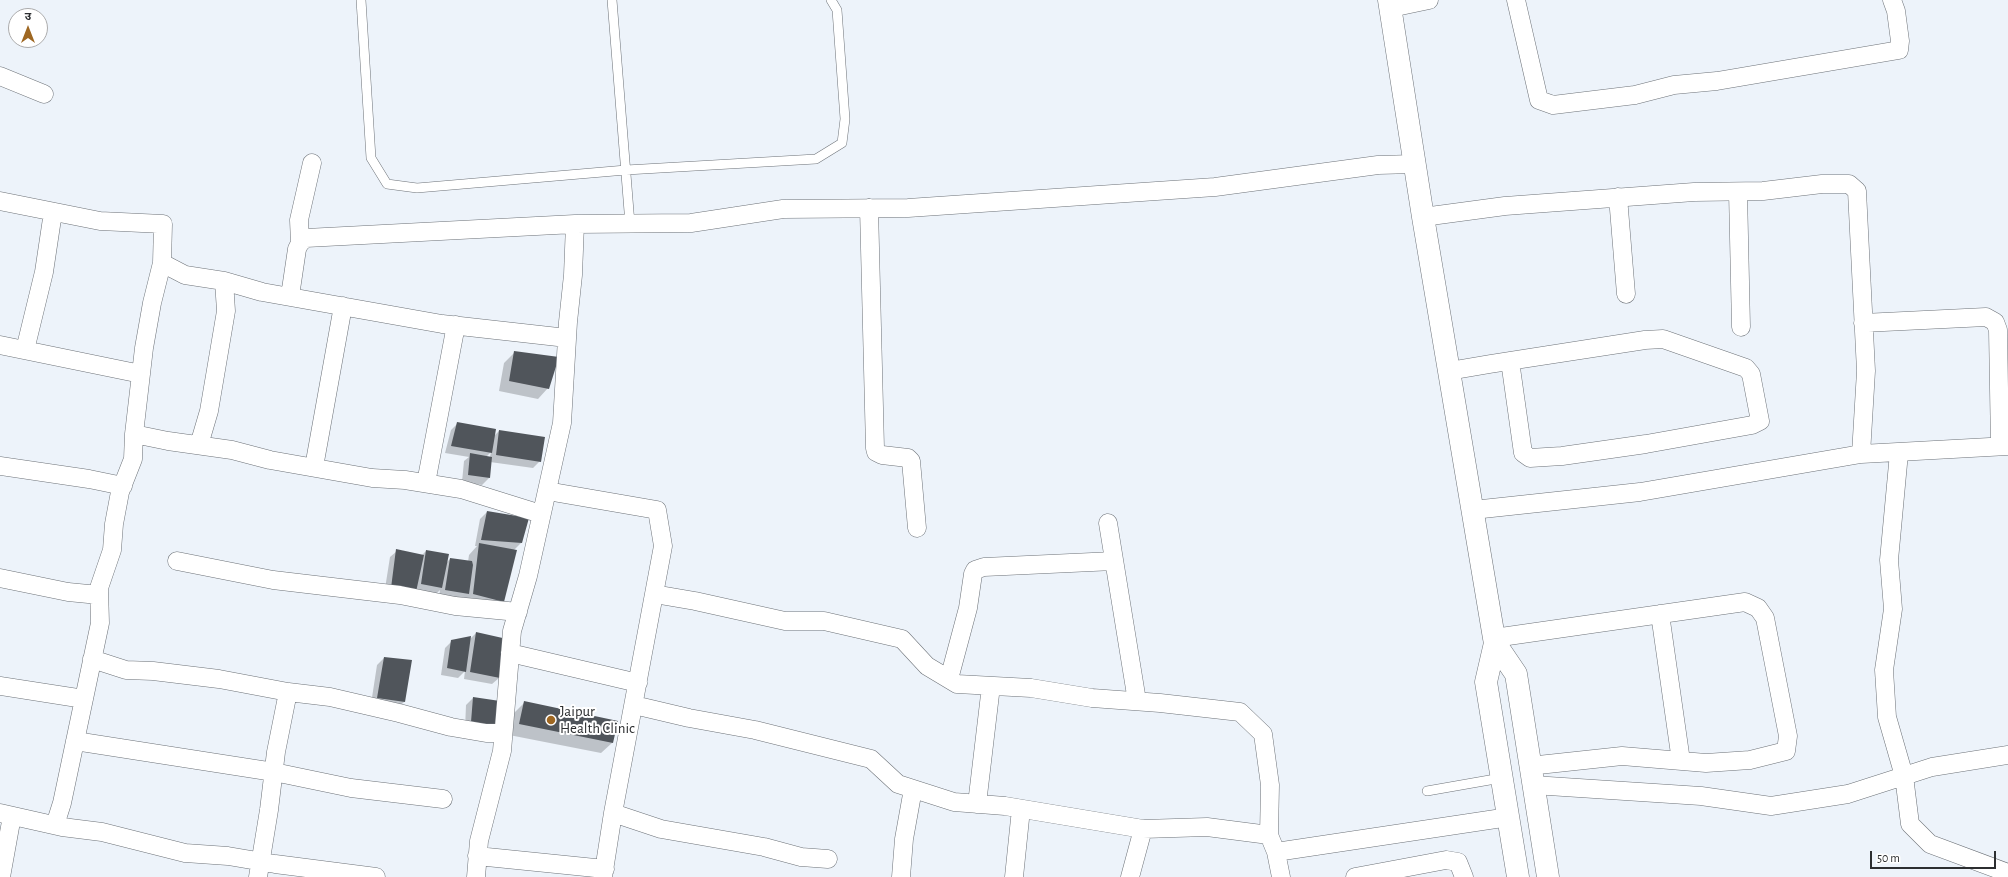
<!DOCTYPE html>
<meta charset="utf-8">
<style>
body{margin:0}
#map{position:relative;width:2008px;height:877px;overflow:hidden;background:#edf3fa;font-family:"Alegreya Sans","Noto Sans Devanagari",sans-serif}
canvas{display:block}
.north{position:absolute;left:8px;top:8px;width:40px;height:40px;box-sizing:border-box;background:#fff;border:1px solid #ababac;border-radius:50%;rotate:0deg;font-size:11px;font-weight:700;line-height:16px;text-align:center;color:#2c2e30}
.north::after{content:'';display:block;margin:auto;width:14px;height:18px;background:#9e6722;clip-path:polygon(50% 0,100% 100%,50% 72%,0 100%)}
.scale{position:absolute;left:1870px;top:851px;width:126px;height:18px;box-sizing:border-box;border:2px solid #2c2e30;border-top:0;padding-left:5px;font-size:12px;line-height:14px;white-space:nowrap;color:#2c2e30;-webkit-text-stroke:3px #fff;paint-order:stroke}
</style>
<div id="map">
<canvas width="2008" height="877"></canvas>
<div class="north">उ</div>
<div class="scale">50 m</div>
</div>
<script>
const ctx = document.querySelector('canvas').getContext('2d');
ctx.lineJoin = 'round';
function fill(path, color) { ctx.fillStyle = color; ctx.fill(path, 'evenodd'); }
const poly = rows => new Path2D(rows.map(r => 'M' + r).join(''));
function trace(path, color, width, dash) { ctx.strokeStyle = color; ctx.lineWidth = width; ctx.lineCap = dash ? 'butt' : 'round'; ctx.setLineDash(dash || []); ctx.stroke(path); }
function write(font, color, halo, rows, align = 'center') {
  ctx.font = font + ' "Alegreya Sans",sans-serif'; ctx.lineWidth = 4; ctx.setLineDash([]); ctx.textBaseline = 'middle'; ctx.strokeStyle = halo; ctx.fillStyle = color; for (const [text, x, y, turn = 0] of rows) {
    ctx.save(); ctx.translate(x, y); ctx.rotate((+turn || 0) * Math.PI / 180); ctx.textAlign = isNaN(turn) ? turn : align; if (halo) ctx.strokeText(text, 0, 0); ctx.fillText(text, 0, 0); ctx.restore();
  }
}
const shadow = poly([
 [515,352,548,388,538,399,499,391,504,363],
 [458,423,493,437,499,431,540,461,533,468,490,462,489,478,482,485,462,482,464,461,469,457,445,453,451,430],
 [491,452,490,457,486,457],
 [487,512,521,543,513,551,503,601,463,604,464,597,461,600,439,597,440,590,435,595,384,595,390,557,397,551,421,556,426,551,446,563,450,559,468,562,469,555,477,546,475,546,480,519],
 [476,633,499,678,492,684,464,679,465,671,458,678,441,675,445,648,452,641,470,639],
 [384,658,404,702,397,709,371,704,377,665],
 [473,698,499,702,487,731,465,729,466,705],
 [524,703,616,722,612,743,601,753,509,735,514,713]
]);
const building = poly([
 [514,351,559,357,549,389,509,381],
 [457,422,496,429,492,453,451,446],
 [499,430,545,437,541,462,496,455],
 [470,453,492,457,490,478,468,475],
 [487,511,529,518,522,543,481,540],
 [479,543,517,550,504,602,473,594],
 [396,549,424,555,416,592,391,588],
 [426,550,449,554,442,588,421,584],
 [450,558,472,561,473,565,469,594,445,590],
 [476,632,507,639,500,678,470,672],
 [471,636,466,672,447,668,451,640],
 [384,657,412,660,405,702,377,698],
 [473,697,500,701,495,725,471,722],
 [524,701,618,721,613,743,519,724]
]);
const lane = poly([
 [361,0,371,158,387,184,417,188,626,170,816,159,842,143,845,119,837,10,831,0],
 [612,0,630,224],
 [1427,791,1501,778]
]);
const street = poly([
 [1516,0,1539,100,1553,105,1635,95,1674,85,1717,81,1899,50,1900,41,1896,11,1892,0],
 [1391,8,1429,0],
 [0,76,44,94],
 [1738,192,1741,327],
 [1618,197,1626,294],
 [0,201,100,221,163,224,162,263,152,303,144,348,134,434,133,459,120,492,114,524,112,550,99,588,100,623,62,803,55,825],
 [869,208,875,448,876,452,882,455,908,458,911,461,917,528],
 [1423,217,1505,206,1694,192,1763,191,1822,184,1849,184,1857,191,1866,371,1861,454],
 [300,243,299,220,312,163],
 [162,263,185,275,224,281,262,292,442,324,567,338],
 [290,296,297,249,300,243,306,238,575,224],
 [1863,323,1986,317,1995,322,1998,330,2000,446],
 [0,345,141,374],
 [25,350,44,272,53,212],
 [1449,371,1490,364,1645,340,1663,339,1746,368,1751,374,1760,421,1752,425,1646,444,1562,456,1530,458,1523,453,1510,361],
 [134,434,168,441,232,450,270,460,372,478,405,480,461,489,541,514],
 [199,445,209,411,226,311,224,281],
 [1899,453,1889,560,1893,609,1884,670,1887,717,1904,776,1910,824,1930,844,2008,873],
 [0,466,89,479,123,486],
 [314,467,343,306],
 [426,483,456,325],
 [547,491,657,510,663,546,613,813,603,877],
 [1473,510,1640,492,1861,454,2008,446],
 [1108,523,1137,701],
 [177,561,273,580,400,595,455,606,518,612],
 [0,578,68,592,99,595],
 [654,594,695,601,785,621,824,621,902,639,927,666,957,684,1031,688,1092,698,1160,703,1240,712,1263,734,1270,785,1269,835],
 [1660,614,1681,761],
 [1494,638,1745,602,1758,608,1765,618,1788,736,1786,751,1750,760,1706,763,1622,756,1529,766],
 [510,653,638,683],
 [92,659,126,670,153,671,219,679,288,692,330,697,399,713,451,727,486,733,503,733],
 [949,679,968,608,973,574,975,570,984,567,1114,561],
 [0,686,84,699],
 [634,705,689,718,755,730,871,759,898,784,954,802,1005,806,1143,829,1207,827,1269,835,1276,852,1509,817],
 [75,741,274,772,351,788,443,799],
 [1533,785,1701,796,1771,806,1848,794,1932,767,2008,755],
 [977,804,991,686],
 [0,813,62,827,102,832,185,853,228,856,275,864,376,877],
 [613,813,661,829,764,847,801,857,828,859],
 [1276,852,1281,877],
 [477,856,605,869],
 [1,877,12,816],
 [258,877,269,810,276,752,288,692],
 [476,877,479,841,502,751,512,631,528,576,562,423,568,322,573,275,575,224,691,223,783,209,908,208,1215,187,1378,165,1414,164],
 [901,877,904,839,913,789],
 [1014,877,1021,809],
 [1130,877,1143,829],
 [1355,877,1446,860,1458,862,1464,877]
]);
const secondary = poly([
 [1389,0,1423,217,1494,638,1495,643,1516,674,1548,877],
 [1495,643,1486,682,1518,877]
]);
const markers = [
 [551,720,5,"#9e6722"]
];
const poiNames = [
 ["Jaipur",560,711],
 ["Health Clinic",560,728]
];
fill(shadow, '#0003');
fill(building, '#50555b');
trace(lane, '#6d7278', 10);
trace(street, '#6d7278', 19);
trace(secondary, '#6d7278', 23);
trace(lane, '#fff', 9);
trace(street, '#fff', 18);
trace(secondary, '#fff', 22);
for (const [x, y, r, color] of markers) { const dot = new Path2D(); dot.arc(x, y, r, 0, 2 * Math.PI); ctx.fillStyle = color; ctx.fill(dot); trace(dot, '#fff', 1.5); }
write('15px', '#2c2e30', '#fff', poiNames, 'left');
</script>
